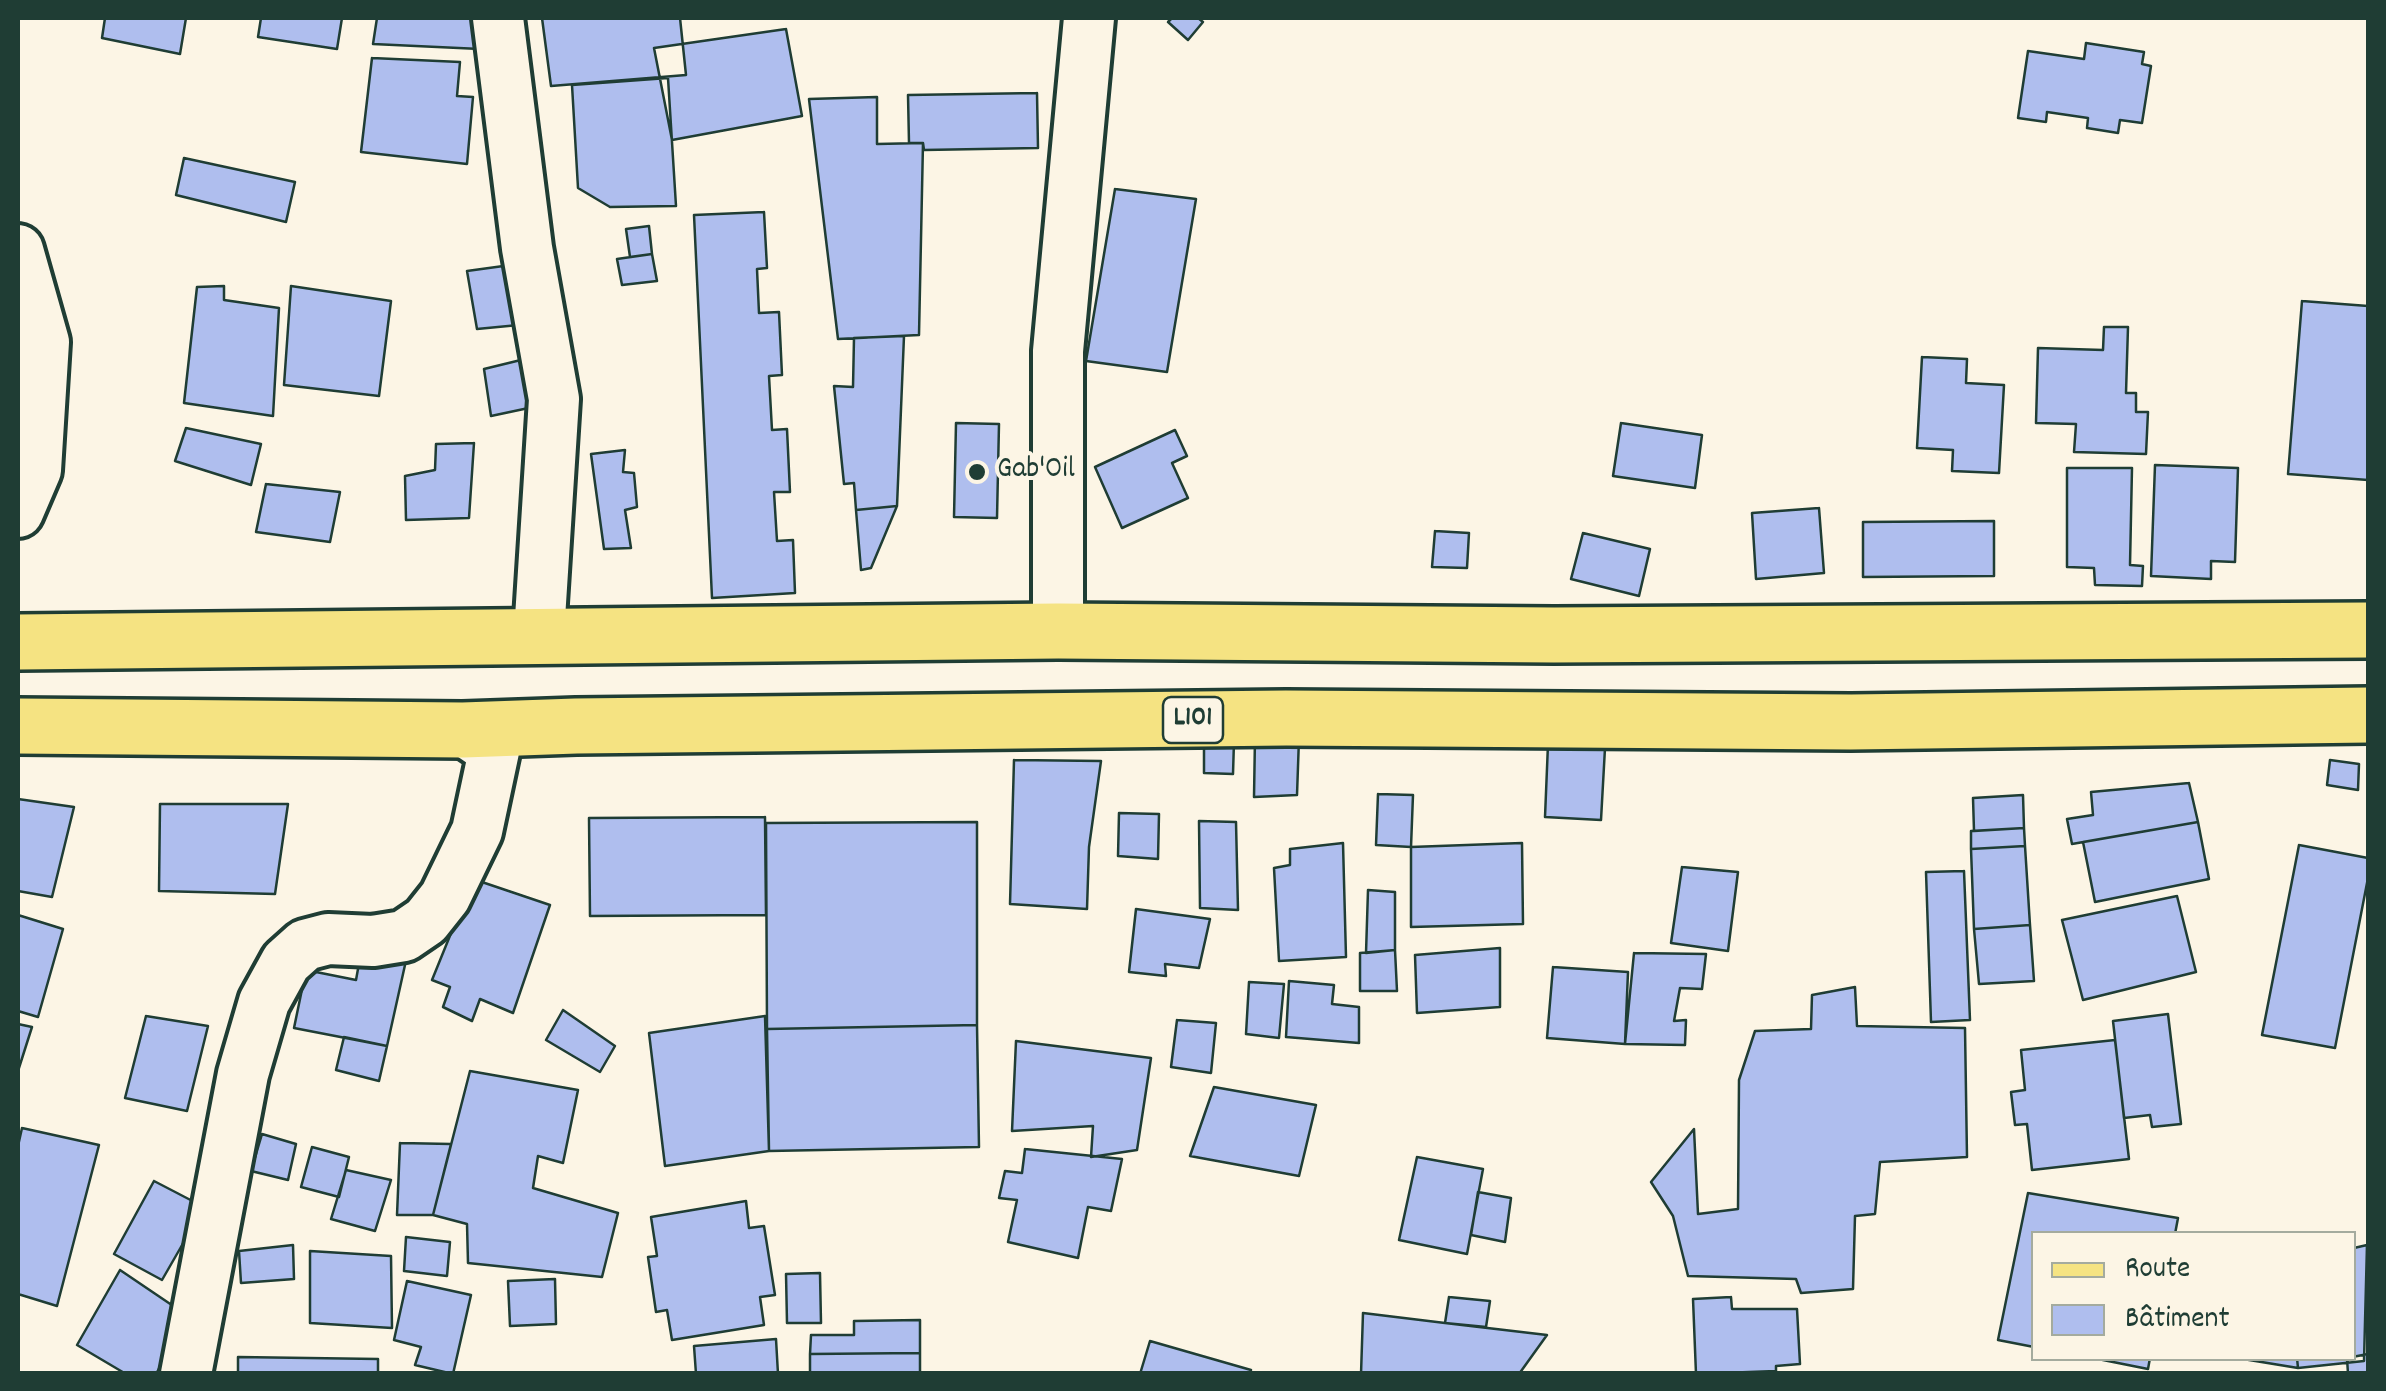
<!DOCTYPE html>
<meta charset="utf-8">
<style>
body{margin:0}
#map{position:relative;width:2386px;height:1391px;overflow:hidden;background:#fcf5e5;font-family:Dekko,sans-serif}
canvas{display:block}
.frame{position:absolute;inset:0;border:20px solid #1f3d34;pointer-events:none}
.legend{position:absolute;left:2031px;top:1231px;width:325px;height:130px;box-sizing:border-box;background:#fcf5e5;border:2px solid #a4ab9e;margin:0;padding:12px 18px;list-style:none;font-size:30px;color:#1f3d34}
.legend li{display:flex;align-items:center;gap:20px;height:50px}
.legend b{width:50px;border:2px solid #a4ab9e}
</style>
<div id="map">
<canvas width="2386" height="1391"></canvas>
<div class="frame"></div>
<ul class="legend">
<li><b style="height:12px;background:#f5e382"></b>Route</li>
<li><b style="height:28px;background:#afbeee"></b>Bâtiment</li>
</ul>
</div>
<script>
const ctx = document.querySelector('canvas').getContext('2d');
ctx.lineJoin = 'round';
function fill(path, color) { ctx.fillStyle = color; ctx.fill(path, 'evenodd'); }
const poly = rows => new Path2D(rows.map(r => 'M' + r).join(''));
function trace(path, color, width, dash) { ctx.strokeStyle = color; ctx.lineWidth = width; ctx.lineCap = dash ? 'butt' : 'round'; ctx.setLineDash(dash || []); ctx.stroke(path); }
function write(font, color, halo, rows, align = 'center') {
  ctx.font = font + ' Dekko,sans-serif'; ctx.lineWidth = 8; ctx.setLineDash([]); ctx.textBaseline = 'middle'; ctx.strokeStyle = halo; ctx.fillStyle = color; for (const [text, x, y, turn = 0] of rows) {
    ctx.save(); ctx.translate(x, y); ctx.rotate((+turn || 0) * Math.PI / 180); ctx.textAlign = isNaN(turn) ? turn : align; if (halo) ctx.strokeText(text, 0, 0); ctx.fillText(text, 0, 0); ctx.restore();
  }
}
const building = poly([
 [105,18,186,18,180,54,102,38,105,18],
 [261,18,342,18,337,49,258,37,261,18],
 [377,18,485,18,480,49,373,44,377,18],
 [542,18,680,18,686,75,551,86,542,18],
 [1172,18,1198,18,1203,22,1188,40,1168,22,1172,18],
 [786,29,802,116,672,140,654,48,786,29],
 [2086,43,2144,52,2142,64,2151,66,2142,123,2120,120,2118,133,2087,128,2088,118,2047,112,2046,122,2018,118,2028,51,2084,59,2086,43],
 [372,58,460,62,457,96,473,97,467,164,361,152,372,58],
 [668,78,676,206,610,207,578,188,572,85,668,78],
 [1037,93,1038,148,924,150,923,143,909,143,908,95,1037,93],
 [877,97,877,144,923,143,919,335,838,339,809,99,877,97],
 [184,158,295,182,286,222,176,195,184,158],
 [1115,189,1196,199,1167,372,1086,361,1115,189],
 [764,212,767,268,757,269,759,313,779,312,782,375,769,376,772,430,787,429,790,492,774,492,777,541,793,540,795,593,712,598,694,215,764,212],
 [649,226,652,254,630,257,626,229,649,226],
 [652,254,657,281,622,285,617,259,652,254],
 [518,264,529,324,477,329,467,271,518,264],
 [224,286,224,300,279,308,273,416,184,403,197,287,224,286],
 [291,286,391,301,379,396,284,385,291,286],
 [2302,301,2368,306,2368,480,2288,474,2302,301],
 [2104,327,2128,327,2126,393,2136,393,2136,412,2148,412,2146,454,2074,452,2076,424,2036,423,2038,348,2103,350,2104,327],
 [904,336,897,506,856,510,854,483,844,484,834,386,853,387,854,338,904,336],
 [1922,357,1967,359,1966,383,2004,385,1999,473,1952,471,1953,450,1917,448,1922,357],
 [529,358,538,406,491,416,484,369,529,358],
 [956,423,999,424,997,518,954,517,956,423],
 [1621,423,1702,435,1695,488,1613,476,1621,423],
 [186,428,261,444,251,485,175,461,186,428],
 [1175,430,1187,456,1172,463,1188,498,1122,528,1095,467,1175,430],
 [474,443,469,518,406,520,405,476,435,470,436,444,474,443],
 [625,450,623,472,634,473,637,507,625,510,631,548,604,549,591,454,625,450],
 [2155,465,2238,468,2235,562,2211,561,2211,579,2151,576,2155,465],
 [2067,468,2132,468,2130,565,2143,566,2142,586,2095,585,2094,568,2067,567,2067,468],
 [266,484,340,492,330,542,256,532,266,484],
 [897,506,871,568,861,570,856,510,897,506],
 [1819,508,1824,573,1756,579,1752,513,1819,508],
 [1994,521,1994,576,1863,577,1863,522,1994,521],
 [1435,531,1469,533,1467,568,1432,567,1435,531],
 [1583,533,1650,549,1639,596,1571,579,1583,533],
 [1255,737,1299,738,1297,795,1254,797,1255,737],
 [1234,741,1233,774,1204,773,1204,743,1234,741],
 [1548,744,1605,748,1601,820,1545,817,1548,744],
 [1014,760,1101,761,1089,847,1087,909,1010,904,1014,760],
 [2330,760,2359,764,2358,790,2327,785,2330,760],
 [2189,783,2198,822,2072,844,2067,819,2093,815,2091,792,2189,783],
 [1378,794,1413,795,1411,847,1376,845,1378,794],
 [2023,795,2024,828,1974,831,1973,798,2023,795],
 [18,799,74,807,52,897,18,891,18,799],
 [160,804,288,804,275,894,159,891,160,804],
 [1119,813,1159,814,1158,859,1118,856,1119,813],
 [765,817,766,915,590,916,589,818,765,817],
 [1199,821,1236,822,1238,910,1200,908,1199,821],
 [977,822,977,1025,767,1029,766,823,977,822],
 [2198,822,2209,879,2095,902,2083,842,2198,822],
 [2024,828,2025,846,1971,849,1971,831,2024,828],
 [1343,843,1346,957,1279,961,1274,868,1290,865,1290,849,1343,843],
 [1522,843,1523,924,1411,927,1411,847,1522,843],
 [2299,845,2368,858,2368,878,2335,1048,2262,1035,2299,845],
 [2025,846,2030,925,1974,929,1971,849,2025,846],
 [1682,867,1738,872,1728,951,1671,943,1682,867],
 [1964,871,1970,1020,1931,1022,1926,872,1964,871],
 [473,879,550,905,513,1013,480,999,472,1021,443,1007,450,987,432,980,473,879],
 [1368,890,1395,892,1395,950,1366,953,1368,890],
 [2177,896,2196,972,2083,1000,2062,920,2177,896],
 [1136,909,1210,919,1199,968,1165,964,1166,976,1129,972,1136,909],
 [18,915,63,929,38,1017,18,1011,18,915],
 [2030,925,2034,981,1979,984,1974,929,2030,925],
 [362,947,407,956,387,1046,294,1028,306,970,356,980,362,947],
 [1500,948,1500,1007,1417,1013,1415,955,1500,948],
 [1395,950,1397,991,1360,991,1360,953,1395,950],
 [1634,953,1706,954,1702,989,1680,988,1674,1021,1686,1020,1685,1045,1625,1044,1634,953],
 [1553,967,1628,972,1625,1044,1547,1038,1553,967],
 [1289,981,1334,985,1332,1004,1359,1007,1359,1043,1286,1037,1289,981],
 [1249,982,1284,984,1279,1038,1246,1034,1249,982],
 [1855,987,1857,1026,1965,1028,1967,1157,1880,1162,1875,1214,1855,1216,1853,1289,1801,1293,1796,1279,1688,1276,1673,1216,1651,1182,1694,1129,1698,1214,1738,1209,1739,1080,1755,1031,1811,1029,1812,995,1855,987],
 [563,1010,615,1046,600,1072,546,1040,563,1010],
 [2168,1014,2181,1124,2152,1127,2150,1115,2124,1118,2113,1021,2168,1014],
 [146,1016,208,1026,187,1111,125,1098,146,1016],
 [765,1016,769,1151,665,1166,649,1033,765,1016],
 [1177,1020,1216,1023,1211,1073,1171,1067,1177,1020],
 [18,1024,32,1027,18,1071,18,1024],
 [977,1025,979,1147,769,1151,767,1029,977,1025],
 [344,1037,387,1046,379,1081,336,1070,344,1037],
 [2115,1040,2129,1159,2032,1170,2027,1124,2015,1125,2011,1092,2025,1090,2021,1050,2115,1040],
 [1016,1041,1151,1058,1137,1150,1091,1157,1093,1126,1012,1131,1016,1041],
 [470,1071,578,1090,563,1163,538,1156,533,1188,618,1213,602,1277,468,1263,467,1224,433,1215,470,1071],
 [1214,1087,1316,1105,1299,1176,1190,1156,1214,1087],
 [22,1128,99,1145,57,1306,18,1294,18,1146,22,1128],
 [262,1134,296,1144,288,1180,251,1171,262,1134],
 [400,1143,451,1144,433,1215,397,1215,400,1143],
 [312,1147,349,1157,339,1197,301,1187,312,1147],
 [1025,1149,1122,1159,1111,1211,1088,1207,1078,1258,1008,1242,1017,1200,999,1198,1005,1171,1022,1173,1025,1149],
 [1417,1157,1483,1169,1467,1254,1399,1240,1417,1157],
 [346,1170,391,1180,375,1231,331,1219,346,1170],
 [154,1181,204,1207,162,1280,114,1254,154,1181],
 [1478,1192,1511,1198,1505,1242,1471,1235,1478,1192],
 [2028,1193,2178,1218,2175,1234,2034,1234,2034,1347,1998,1340,2028,1193],
 [746,1201,749,1228,764,1226,775,1295,760,1297,764,1325,672,1340,667,1310,656,1312,648,1257,657,1256,651,1217,746,1201],
 [406,1237,450,1242,447,1276,404,1271,406,1237],
 [293,1245,294,1279,241,1283,239,1251,293,1245],
 [2367,1245,2364,1361,2298,1368,2297,1358,2354,1358,2354,1248,2367,1245],
 [310,1251,391,1256,392,1328,310,1323,310,1251],
 [120,1270,188,1316,156,1374,126,1374,77,1345,120,1270],
 [820,1273,821,1323,787,1323,786,1274,820,1273],
 [555,1279,556,1324,510,1326,508,1281,555,1279],
 [407,1281,471,1295,453,1374,415,1365,421,1347,394,1340,407,1281],
 [1449,1297,1490,1301,1486,1327,1445,1323,1449,1297],
 [1731,1297,1732,1309,1797,1309,1800,1364,1776,1366,1776,1371,1696,1374,1693,1299,1731,1297],
 [1363,1313,1445,1323,1547,1335,1519,1374,1361,1374,1363,1313],
 [920,1320,920,1353,810,1354,811,1335,854,1335,854,1321,920,1320],
 [776,1339,778,1374,696,1374,694,1346,776,1339],
 [1150,1341,1251,1370,1250,1374,1140,1374,1150,1341],
 [920,1353,920,1374,810,1374,810,1354,920,1353],
 [2368,1354,2368,1374,2348,1374,2347,1358,2368,1354],
 [238,1357,378,1359,378,1374,238,1374,238,1357],
 [2093,1358,2150,1358,2148,1369,2093,1358],
 [2237,1358,2297,1358,2298,1368,2237,1358]
]);
const minor = poly([
 [498,18,527,248,554,399,539,634],
 [18,250,44,342,36,470,18,512],
 [1058,631,1058,351,1089,18],
 [186,1374,243,1074,264,1002,286,962,305,945,328,939,373,941,404,936,426,921,445,897,477,831,494,751,463,730]
]);
const major = poly([
 [18,642,1058,631,1554,635,2368,630],
 [18,726,463,730,576,726,1286,718,1851,722,2368,715]
]);
const markers = [
 [977,472,10,"#1f3d34"]
];
const shields = [
 [1193,720,60]
];
const shieldNames = [
 ["L101",1193,720]
];
const poiNames = [
 ["Gab'Oil",997,472]
];
fill(building, '#afbeee');
trace(building, '#1f3d34', 2.5);
trace(minor, '#1f3d34', 58);
trace(major, '#1f3d34', 62);
trace(minor, '#fcf5e5', 50);
trace(major, '#f5e382', 55);
for (const [x, y, r, color] of markers) { const dot = new Path2D(); dot.arc(x, y, r, 0, 2 * Math.PI); ctx.fillStyle = color; ctx.fill(dot); trace(dot, '#fcf5e5', 4); }
for (const [x, y, w] of shields) { const box = new Path2D(); box.roundRect(x - w / 2, y - 23, w, 46, 8); ctx.fillStyle = '#fcf5e5'; ctx.fill(box); trace(box, '#1f3d34', 2.5); }
write('bold 28px', '#1f3d34', null, shieldNames);
write('30px', '#1f3d34', '#fcf5e5', poiNames, 'left');
</script>
